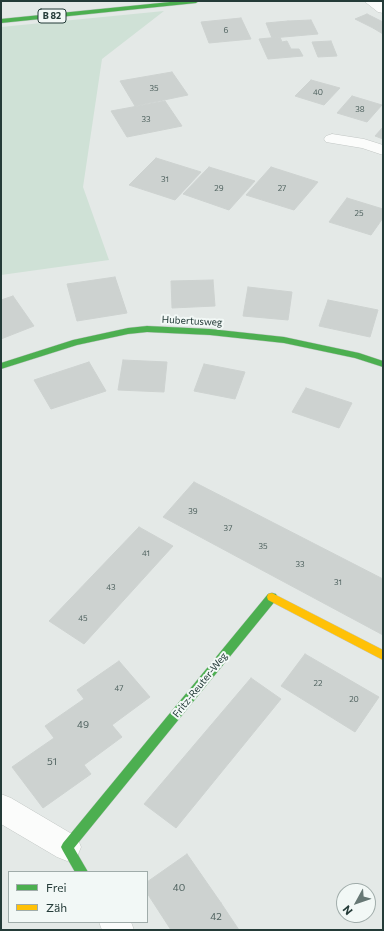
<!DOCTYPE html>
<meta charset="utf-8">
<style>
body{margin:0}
#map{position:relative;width:384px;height:931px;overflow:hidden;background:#e4e9e7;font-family:Commissioner,sans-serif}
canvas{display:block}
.frame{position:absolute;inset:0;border:2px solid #243b38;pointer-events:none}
.legend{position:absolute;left:8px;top:871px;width:140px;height:52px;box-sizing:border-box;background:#f2f8f6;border:1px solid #a0acaa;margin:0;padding:5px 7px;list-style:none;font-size:12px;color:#243b38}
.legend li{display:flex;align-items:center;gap:8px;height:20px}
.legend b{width:20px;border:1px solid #a0acaa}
.north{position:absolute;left:336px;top:883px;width:40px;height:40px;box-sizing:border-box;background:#f2f8f6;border:1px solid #a0acaa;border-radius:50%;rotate:230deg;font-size:11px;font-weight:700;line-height:16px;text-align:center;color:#243b38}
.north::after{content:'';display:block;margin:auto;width:14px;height:18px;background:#677875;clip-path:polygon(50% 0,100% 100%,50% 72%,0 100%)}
</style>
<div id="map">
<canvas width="384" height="931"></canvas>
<div class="frame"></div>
<ul class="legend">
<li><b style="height:5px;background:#4caf50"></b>Frei</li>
<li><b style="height:5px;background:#ffc107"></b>Zäh</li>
</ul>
<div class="north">N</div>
</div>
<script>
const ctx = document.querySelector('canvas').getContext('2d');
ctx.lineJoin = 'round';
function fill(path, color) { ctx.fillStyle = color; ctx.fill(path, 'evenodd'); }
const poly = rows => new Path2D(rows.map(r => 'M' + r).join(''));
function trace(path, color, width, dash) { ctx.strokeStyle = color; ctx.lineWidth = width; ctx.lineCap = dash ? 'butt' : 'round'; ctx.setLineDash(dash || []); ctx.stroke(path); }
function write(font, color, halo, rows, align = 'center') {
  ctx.font = font + ' Commissioner,sans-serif'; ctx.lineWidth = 4; ctx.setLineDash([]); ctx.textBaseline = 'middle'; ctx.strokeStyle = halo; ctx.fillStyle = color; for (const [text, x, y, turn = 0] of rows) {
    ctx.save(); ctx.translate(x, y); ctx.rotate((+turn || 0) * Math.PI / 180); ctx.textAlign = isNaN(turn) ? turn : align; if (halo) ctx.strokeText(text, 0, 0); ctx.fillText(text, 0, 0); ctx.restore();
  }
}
const green = poly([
 [164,11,102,59,83,187,109,260,1,275,1,27]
]);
const building = poly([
 [367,14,383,22,383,24,373,28,355,19,367,14],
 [241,18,251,39,209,43,201,22,241,18],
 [311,20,318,34,295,36,288,21,311,20],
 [288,21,295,36,272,38,266,23,288,21],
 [383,24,383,34,373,28,383,24],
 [280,37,282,42,287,41,291,49,299,49,303,56,268,59,259,39,280,37],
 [331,41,337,56,318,57,312,42,331,41],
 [172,72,188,95,135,106,120,81,172,72],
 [311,80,340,88,324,105,295,96,311,80],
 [352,96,382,105,367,122,337,113,352,96],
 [165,101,182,126,127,137,111,111,165,101],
 [383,127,383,139,375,136,383,127],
 [156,158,201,172,175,200,129,185,156,158],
 [209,167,255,181,229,210,183,194,209,167],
 [271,167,318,182,294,210,246,195,271,167],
 [347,198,383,209,383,218,371,235,329,222,347,198],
 [115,277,127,313,77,321,67,284,115,277],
 [213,280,215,306,172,308,171,281,213,280],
 [248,287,292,292,288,320,243,316,248,287],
 [13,296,34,326,1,339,1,300,13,296],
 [328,300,378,310,370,337,319,326,328,300],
 [123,360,167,362,164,392,118,390,123,360],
 [89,362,106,391,51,409,34,380,89,362],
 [204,364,245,372,235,399,194,391,204,364],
 [306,388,352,403,339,428,292,412,306,388],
 [194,482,383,579,383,635,163,517,194,482],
 [139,527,173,546,84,644,49,621,139,527],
 [305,654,379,697,355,732,281,686,305,654],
 [119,661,150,697,112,725,122,737,84,765,91,774,43,808,12,767,54,738,45,726,84,699,77,690,119,661],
 [251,678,281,699,176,828,144,804,251,678],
 [187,854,221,903,182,930,171,930,147,893,147,882,187,854],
 [221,903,239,930,182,930,221,903]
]);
const street = poly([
 [364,1,380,1,383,3,383,13,378,12,364,1],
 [332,134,364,139,383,145,383,155,362,148,326,142,324,139,326,136,332,134],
 [1,794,11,798,77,837,81,847,77,857,67,861,57,857,1,824,1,794],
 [99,922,131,922,134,930,102,930,99,922]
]);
const fast = poly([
 [180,1,199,1,196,3,1,23,1,19,180,1],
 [147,326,210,329,284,337,359,353,383,361,383,367,355,358,284,343,210,335,147,332,128,334,77,345,1,369,1,363,73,340,128,328,147,326],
 [272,593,276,594,277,597,276,600,74,848,88,872,75,872,63,851,61,847,63,843,268,594,272,593]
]);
const slow = poly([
 [272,593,383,650,383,660,268,600,267,597,268,594,272,593]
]);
const numberNames = [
 ["6",226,30],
 ["35",154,88],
 ["40",318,92],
 ["38",360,109],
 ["33",146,119],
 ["31",165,179],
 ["29",219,188],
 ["27",282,188],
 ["25",359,213],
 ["39",193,511],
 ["37",228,528],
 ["35",263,546],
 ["41",146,553],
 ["33",300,564],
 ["31",338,582],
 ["43",111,587],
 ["45",83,618],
 ["22",318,683],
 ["47",119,688],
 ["20",354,699]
];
const shields = [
 [52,16,28]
];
const shieldNames = [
 ["B 82",52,16]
];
const streetNames = [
 ["Hubertusweg",192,321,3],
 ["Fritz-Reuter-Weg",200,685,-51]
];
const nearNumbernames = [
 ["49",83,725],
 ["51",52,762],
 ["40",179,888],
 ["42",216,917]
];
fill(green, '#cfe1d6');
fill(building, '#cdd2d0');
trace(building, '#cdd2d0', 1);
trace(street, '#c1c6c4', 1);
trace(fast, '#c0c7c5', 1);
trace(slow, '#c0c7c5', 1);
fill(street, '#fbfcfb');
fill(fast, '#4caf50');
fill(slow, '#ffc107');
write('8px', '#4f625f', null, numberNames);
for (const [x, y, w] of shields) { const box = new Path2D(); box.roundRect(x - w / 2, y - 7, w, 14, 3); ctx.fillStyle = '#f2f8f6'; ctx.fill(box); trace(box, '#243b38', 1); }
write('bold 9px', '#243b38', null, shieldNames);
write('10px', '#243b38', '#f2f8f6', streetNames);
write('10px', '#4f625f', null, nearNumbernames);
</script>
